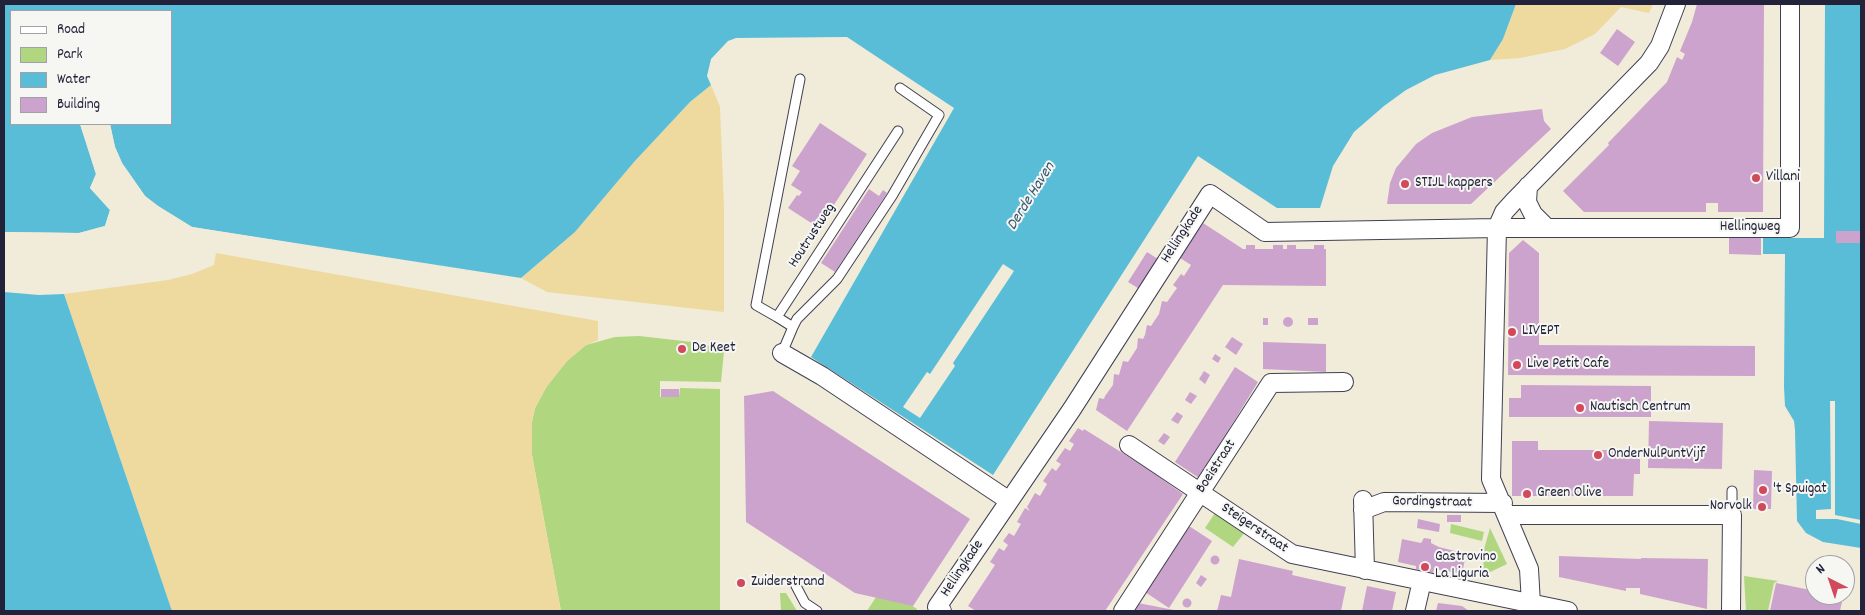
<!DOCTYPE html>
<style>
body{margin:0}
#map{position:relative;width:1865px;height:615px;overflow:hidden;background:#f1ebd9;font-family:Dekko,sans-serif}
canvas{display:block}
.frame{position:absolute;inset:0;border:5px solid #22223b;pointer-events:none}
.legend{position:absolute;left:10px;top:10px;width:162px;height:115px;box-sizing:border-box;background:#f6f6f2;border:1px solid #a1a1a9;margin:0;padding:6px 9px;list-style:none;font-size:15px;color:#22223b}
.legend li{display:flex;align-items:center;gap:10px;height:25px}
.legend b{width:25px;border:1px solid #a1a1a9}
.north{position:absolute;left:1805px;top:555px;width:50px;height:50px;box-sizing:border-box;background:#f6f6f2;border:1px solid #a1a1a9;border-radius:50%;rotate:319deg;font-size:14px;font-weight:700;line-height:20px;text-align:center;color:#22223b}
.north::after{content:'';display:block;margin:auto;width:18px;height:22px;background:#d1495b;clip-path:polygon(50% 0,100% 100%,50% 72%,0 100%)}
</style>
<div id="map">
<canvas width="1865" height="615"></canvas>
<div class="frame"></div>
<ul class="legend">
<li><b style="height:6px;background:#fff"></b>Road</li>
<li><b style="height:14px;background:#b0d680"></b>Park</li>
<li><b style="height:14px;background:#5abdd8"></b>Water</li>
<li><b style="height:14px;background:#cca3cd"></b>Building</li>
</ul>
<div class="north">N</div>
</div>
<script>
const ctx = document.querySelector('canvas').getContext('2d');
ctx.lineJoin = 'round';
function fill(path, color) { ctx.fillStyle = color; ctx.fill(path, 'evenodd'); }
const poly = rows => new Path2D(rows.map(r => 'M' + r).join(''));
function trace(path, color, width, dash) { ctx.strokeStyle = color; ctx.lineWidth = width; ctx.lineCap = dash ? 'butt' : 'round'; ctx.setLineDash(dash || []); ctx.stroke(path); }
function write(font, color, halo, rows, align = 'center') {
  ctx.font = font + ' Dekko,sans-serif'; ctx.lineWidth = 4; ctx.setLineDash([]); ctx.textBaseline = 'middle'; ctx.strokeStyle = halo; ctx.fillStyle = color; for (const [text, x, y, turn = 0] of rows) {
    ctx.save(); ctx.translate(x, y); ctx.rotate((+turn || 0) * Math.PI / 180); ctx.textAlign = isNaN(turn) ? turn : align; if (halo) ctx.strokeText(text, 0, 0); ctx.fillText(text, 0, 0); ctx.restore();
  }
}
const green = poly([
 [639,336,701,343,724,351,721,382,660,381,660,397,679,397,680,388,720,389,720,611,561,611,532,455,532,422,535,408,547,386,567,361,586,345,615,337],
 [1217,510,1246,531,1233,547,1205,528],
 [1451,524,1484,532,1482,541,1450,533],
 [1490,528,1507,564,1484,575,1483,553],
 [1744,576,1778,581,1774,583,1768,611,1746,611],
 [883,586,917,609,916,611,867,611],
 [780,593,786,593,797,611,781,611]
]);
const sand = poly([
 [1516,4,1653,4,1649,13,1621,7,1595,34,1565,49,1520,58,1490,60,1503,39],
 [711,85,720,107,724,208,724,312,547,292,521,278,575,232,634,162,690,102],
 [216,253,598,321,598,340,586,345,567,361,547,386,535,408,532,422,532,455,561,611,172,611,64,294,168,280,192,274,214,265]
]);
const water = poly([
 [4,4,1516,4,1503,39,1490,60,1435,75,1406,90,1384,106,1354,132,1333,166,1320,208,1277,208,1198,156,993,475,811,357,954,108,847,37,736,38,728,41,711,59,707,76,711,85,690,102,634,162,575,232,521,278,192,227,158,206,145,196,122,163,115,147,110,124,171,124,171,11,11,11,11,124,80,124,96,174,90,188,110,210,105,226,79,233,4,232],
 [1825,4,1861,4,1861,548,1823,542,1806,533,1797,521,1795,430,1794,421,1785,406,1784,387,1785,254,1763,254,1763,238,1824,238],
 [4,292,39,295,64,294,172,611,4,611]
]);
const pier = poly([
 [80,124,83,124,98,173,93,188,112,209,107,228,80,236,4,234,4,232,79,233,105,226,110,210,90,188,96,174],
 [107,124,110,124,115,147,122,163,145,196,158,206,192,227,523,280,192,230,157,208,143,197,120,164,113,148],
 [1003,264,1014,271,953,363,955,366,920,418,903,407,927,372,930,374],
 [1830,401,1835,401,1835,515,1861,520,1861,524,1837,519,1816,519,1816,510,1831,509]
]);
const building = poly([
 [1697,4,1764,4,1763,212,1718,212,1718,203,1706,203,1706,212,1584,212,1563,191,1609,145,1608,143,1667,82,1677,57,1682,60,1685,54,1680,51,1692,22],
 [1617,29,1635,42,1618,66,1600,53],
 [1542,109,1544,121,1551,129,1471,204,1387,204,1390,183,1396,168,1416,144,1432,133,1472,117],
 [820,123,867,154,819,228,788,208,797,195,799,196,802,192,791,185,800,171,792,166],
 [869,189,879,196,883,190,887,193,835,272,821,263],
 [1203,223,1243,249,1246,249,1246,245,1255,245,1255,249,1273,249,1273,245,1283,245,1283,249,1287,249,1287,245,1296,245,1296,249,1314,249,1314,245,1324,245,1324,249,1326,249,1326,286,1223,285,1127,431,1096,410,1099,398,1104,399,1105,396,1113,385,1114,374,1119,375,1123,361,1128,362,1137,348,1138,338,1143,339,1145,335,1147,325,1151,326,1159,314,1162,301,1167,302,1177,288,1173,285,1181,274,1184,276,1191,265,1180,258],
 [1836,231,1861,231,1861,243,1836,243],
 [1729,238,1761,238,1761,255,1729,254],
 [1523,240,1539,253,1539,345,1755,346,1755,376,1508,375,1509,253],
 [1147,252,1161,261,1141,290,1128,282],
 '1283 322a5 5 0 1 1 10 0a5 5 0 1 1-10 0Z',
 [1263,318,1268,318,1268,325,1263,325],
 [1308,318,1318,318,1318,325,1308,325],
 [1232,337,1243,344,1236,355,1225,347],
 [1263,342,1326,344,1326,372,1263,369],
 [678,345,688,347,687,353,677,352],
 [1215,354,1221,358,1218,363,1212,359],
 [1235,367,1258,382,1199,478,1175,462],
 [1204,371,1210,375,1205,384,1199,379],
 [1521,385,1651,386,1651,417,1509,417,1509,398,1521,398],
 [661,389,679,389,679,397,661,397],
 [773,391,970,519,913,606,855,593,746,522,744,396],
 [1190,392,1197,396,1191,404,1185,400],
 [1177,412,1183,416,1178,424,1171,420],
 [1649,421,1723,423,1722,469,1648,468],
 [1078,428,1083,431,1084,429,1145,467,1183,494,1105,611,976,611,968,606,995,565,990,562,999,548,1004,551,1008,545,1003,541,1009,533,1014,536,1021,524,1017,522,1025,508,1030,511,1027,507,1035,493,1040,496,1047,484,1043,481,1052,468,1056,471,1061,464,1056,461,1065,448,1070,451,1074,444,1069,441],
 [1164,433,1170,437,1164,445,1158,441],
 [1512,441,1538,441,1538,450,1640,450,1640,474,1634,474,1633,496,1512,496],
 [1754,470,1772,471,1771,509,1753,509],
 [1447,515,1461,515,1461,522,1447,522],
 [1418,519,1440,524,1439,532,1417,528],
 [1189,526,1212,541,1169,608,1145,592],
 [1424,538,1431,539,1431,543,1439,547,1466,554,1462,574,1434,569,1433,573,1416,569,1416,566,1398,562,1402,539,1421,543],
 '1210.5 560a4.5 4.5 0 1 1 9 0a4.5 4.5 0 1 1-9 0Z',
 [1559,556,1641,559,1641,558,1708,559,1707,609,1640,594,1640,588,1626,588,1626,591,1559,577],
 [1239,559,1293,571,1292,575,1346,587,1341,611,1217,611,1221,595,1231,597],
 [1201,575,1207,579,1201,587,1196,583],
 [1776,583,1815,591,1815,595,1843,597,1840,611,1770,611],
 [1367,586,1396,592,1392,611,1362,611],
 '1182.5 603a4.5 4.5 0 1 1 9 0a4.5 4.5 0 1 1-9 0Z',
 [1138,603,1174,610,1174,611,1132,611],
 [1438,603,1462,606,1469,611,1436,611]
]);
const lane = poly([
 [777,317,756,305,800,79],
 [793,327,797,319,837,279,892,196,939,115,900,88],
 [782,353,793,327,777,317,898,131],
 [1732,515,1732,491],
 [796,586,805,603,817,611]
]);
const street = poly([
 [1676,4,1660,46,1649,63,1514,201,1504,212,1497,228,1790,228,1790,4],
 [1528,186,1527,202,1533,214,1546,227],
 [782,353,822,376,1008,500],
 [1129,445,1292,554,1568,611],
 [1363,500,1365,570],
 [1363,510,1384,502,1503,503],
 [1508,515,1732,515,1731,611],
 [942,611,937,607,1072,409,1210,194,1265,232,1497,228,1491,479,1529,569,1531,604],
 [1123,611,1271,383,1344,382],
 [1415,611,1422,581]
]);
const markers = [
 [1756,178,5,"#d1495b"],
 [1405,184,5,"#d1495b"],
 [1512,332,5,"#d1495b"],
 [682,349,5,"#d1495b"],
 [1517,365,5,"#d1495b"],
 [1580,408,5,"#d1495b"],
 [1598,455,5,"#d1495b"],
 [1763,490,5,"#d1495b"],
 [1527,494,5,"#d1495b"],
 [1762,507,5,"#d1495b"],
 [1425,567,5,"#d1495b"],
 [741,583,5,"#d1495b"]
];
const poiNames = [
 ["Villani",1766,178],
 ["STIJL kappers",1415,184],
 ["LIVEPT",1522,332],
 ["De Keet",692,349],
 ["Live Petit Cafe",1527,365],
 ["Nautisch Centrum",1590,408],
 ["OnderNulPuntVijf",1608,455],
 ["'t Spuigat",1773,490],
 ["Green Olive",1537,494],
 ["Norvolk",1752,507,"right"],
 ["Gastrovino",1435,558],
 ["La Liguria",1435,575],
 ["Zuiderstrand",751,583]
];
const streetNames = [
 ["Hellingweg",1750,228],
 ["Hellingkade",1183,235,-57],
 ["Houtrustweg",813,236,-57],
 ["Boeistraat",1217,467,-57],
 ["Gordingstraat",1432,503,1],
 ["Steigerstraat",1254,529,34],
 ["Hellingkade",963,569,-56]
];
const waterNames = [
 ["Derde Haven",1032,197,-58]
];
fill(green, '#b0d680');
fill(sand, '#eeda9e');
fill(water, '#5abdd8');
fill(pier, '#f1ebd9');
fill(building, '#cca3cd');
trace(lane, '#414053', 11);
trace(street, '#414053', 20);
trace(lane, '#fff', 9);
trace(street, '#fff', 18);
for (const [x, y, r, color] of markers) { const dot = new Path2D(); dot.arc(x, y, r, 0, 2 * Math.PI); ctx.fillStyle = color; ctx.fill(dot); trace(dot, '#f6f6f2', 2); }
write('15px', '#22223b', '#f6f6f2', poiNames, 'left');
write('15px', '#22223b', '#f6f6f2', streetNames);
write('italic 16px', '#365872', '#f6f6f2', waterNames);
</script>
